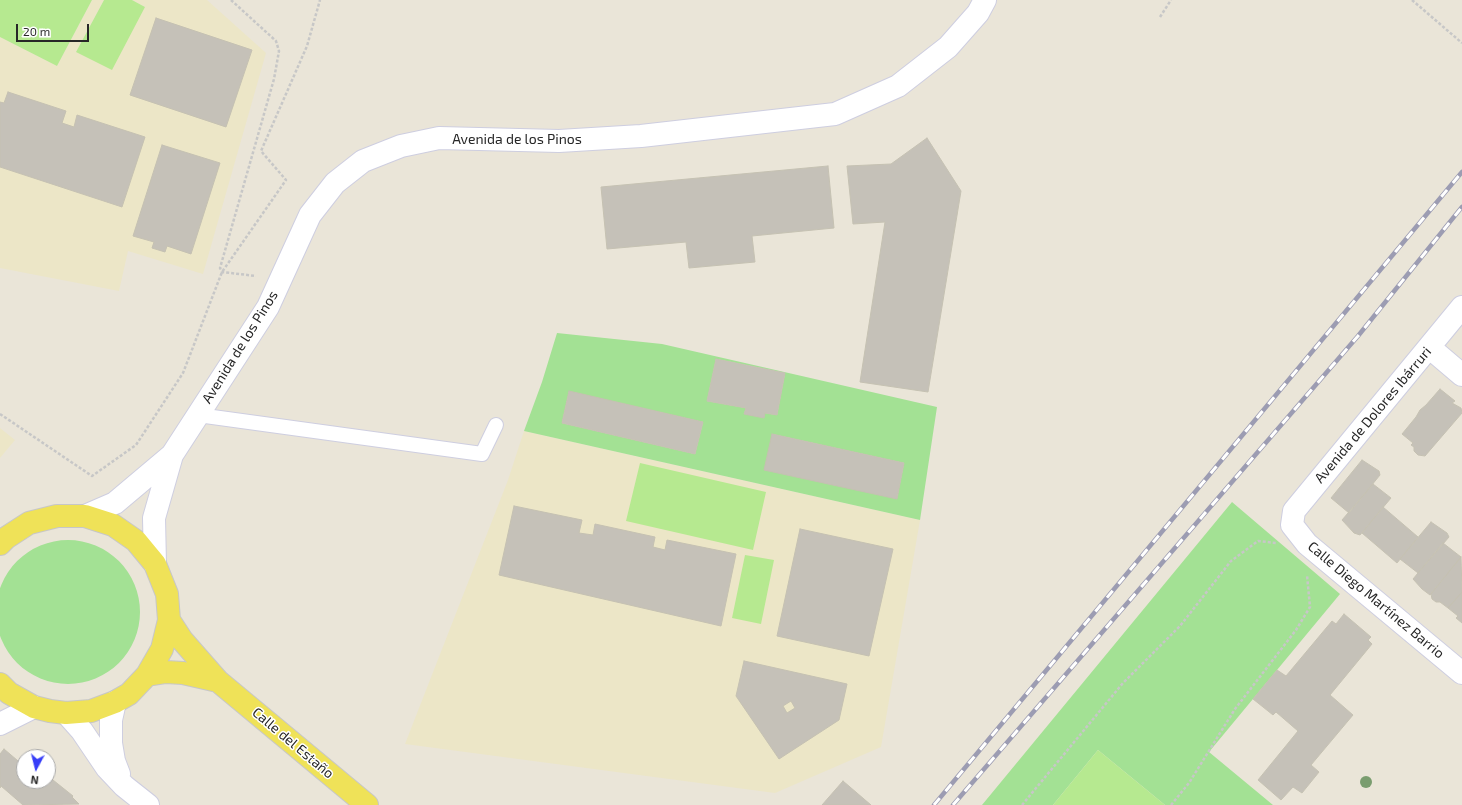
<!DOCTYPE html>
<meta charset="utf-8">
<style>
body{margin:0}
#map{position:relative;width:1462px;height:805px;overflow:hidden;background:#eae5d8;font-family:"Exo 2",sans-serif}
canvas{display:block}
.north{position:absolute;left:16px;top:749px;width:40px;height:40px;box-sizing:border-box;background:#fff;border:1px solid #a9a9a9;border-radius:50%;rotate:187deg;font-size:11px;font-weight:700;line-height:16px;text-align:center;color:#272727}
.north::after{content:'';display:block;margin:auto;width:14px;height:18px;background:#373ef8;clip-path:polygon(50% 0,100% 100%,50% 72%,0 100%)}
.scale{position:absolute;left:16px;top:24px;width:73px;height:18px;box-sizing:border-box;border:2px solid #272727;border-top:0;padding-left:5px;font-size:12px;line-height:14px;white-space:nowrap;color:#272727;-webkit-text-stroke:3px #fff;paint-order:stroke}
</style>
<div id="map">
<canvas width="1462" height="805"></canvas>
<div class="north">N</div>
<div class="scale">20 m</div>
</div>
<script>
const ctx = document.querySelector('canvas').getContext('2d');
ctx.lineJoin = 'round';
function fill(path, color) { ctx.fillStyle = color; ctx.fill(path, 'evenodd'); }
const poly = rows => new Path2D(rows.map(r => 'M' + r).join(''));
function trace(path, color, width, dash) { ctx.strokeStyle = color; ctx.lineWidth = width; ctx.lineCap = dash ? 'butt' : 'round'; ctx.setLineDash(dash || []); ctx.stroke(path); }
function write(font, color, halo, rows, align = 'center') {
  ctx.font = font + ' "Exo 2",sans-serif'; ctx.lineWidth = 3; ctx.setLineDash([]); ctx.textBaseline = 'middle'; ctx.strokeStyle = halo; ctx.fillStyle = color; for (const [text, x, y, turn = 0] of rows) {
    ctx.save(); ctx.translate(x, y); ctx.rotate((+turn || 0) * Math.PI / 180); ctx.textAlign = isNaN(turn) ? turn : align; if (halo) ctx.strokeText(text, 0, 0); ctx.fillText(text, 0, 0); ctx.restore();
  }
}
const education = poly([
 [92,0,104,0,76,52,145,7,132,0,207,0,266,53,203,274,128,251,119,291,0,268,0,37,57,66],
 [0,428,15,440,0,458],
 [524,431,920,520,881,747,775,793,405,744,508,480]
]);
const green = poly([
 [557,333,662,344,937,407,920,520,524,431,542,382],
 [716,359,785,373,777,415,765,413,744,414,746,408,707,401],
 [569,392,703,422,695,454,562,423],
 [772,434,904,463,897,498],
 [1232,502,1340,594,1209,752,1273,805,1165,805,1098,750,1053,805,982,805],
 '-4 612a72 72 0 1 1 144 0a72 72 0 1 1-144 0Z'
]);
const pitch = poly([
 [0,0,92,0,57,66,0,37],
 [104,0,132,0,145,7,112,70,76,52],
 [640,463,766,492,753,550,626,521],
 [745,555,774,560,761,624,732,618],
 [1098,750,1165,805,1053,805]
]);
const building = poly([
 [156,18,252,50,226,127,130,95,156,18],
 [8,92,66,111,62,123,74,127,77,115,145,137,122,207,0,167,0,102,4,103,8,92],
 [927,138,961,191,928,392,860,382,885,222,853,224,847,166,891,164,927,138],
 [162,145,220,163,191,254,167,246,165,252,152,248,154,242,133,236,162,145],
 [828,166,834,228,752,236,755,262,689,268,686,242,607,249,601,187,828,166],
 [716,359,785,373,777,415,765,413,764,418,744,414,746,408,707,401,716,359],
 [1440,389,1455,401,1452,403,1461,408,1462,413,1425,456,1418,455,1414,451,1414,447,1411,445,1413,443,1402,434,1416,417,1420,410,1426,405,1440,389],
 [569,391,703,422,695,454,562,423,569,391],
 [772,434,904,463,897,499,764,470,772,434],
 [1362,460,1379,471,1380,475,1349,513,1331,498,1362,460],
 [1373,484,1391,498,1360,535,1354,533,1342,520,1373,484],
 [514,506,582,520,579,533,593,535,595,524,655,537,653,547,665,550,667,540,736,554,721,626,499,575,514,506],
 [1383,507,1418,537,1397,563,1362,533,1383,507],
 [1431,522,1447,533,1449,537,1418,573,1400,559,1431,522],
 [800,529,893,549,869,656,777,636,800,529],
 [1443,543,1461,557,1430,595,1422,589,1413,579,1443,543],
 [1461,557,1462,592,1448,608,1440,602,1436,602,1432,599,1431,594,1461,557],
 [1462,592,1462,623,1456,618,1458,616,1448,608,1462,592],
 [1344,614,1371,637,1368,640,1372,644,1330,695,1353,715,1311,765,1319,772,1302,793,1293,787,1281,800,1258,780,1298,731,1276,712,1273,715,1253,699,1277,670,1286,676,1332,621,1336,624,1344,614],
 [744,661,847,684,839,720,779,759,736,696,744,661],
 [791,701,795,708,787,713,783,706,791,701],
 [4,749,24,766,24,781,48,781,48,776,73,796,72,797,79,804,23,805,1,786,0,788,0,754,4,749],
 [843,781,871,805,822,805,843,781]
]);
const path = poly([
 [231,0,276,41,279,51,274,79,220,268,222,272,256,276],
 [1412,0,1462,43],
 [1160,17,1171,0],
 [0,414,92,476,136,445,183,373,222,272,286,180,261,151,307,46,320,0],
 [1022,805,1123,683,1180,626,1231,561,1258,541,1276,543],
 [1171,805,1189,783,1235,709,1296,630,1310,607,1307,575]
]);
const lane = poly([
 [198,415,482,454,496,425]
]);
const street = poly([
 [1462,307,1294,511,1292,525,1307,544,1462,673],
 [1429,347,1462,375],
 [85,516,115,503,172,455],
 [155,564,154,518,172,455,268,307,310,215,335,183,363,161,401,146,439,138,559,141,641,136,835,114,898,86,948,47,978,13,985,0],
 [115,702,111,720,111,743,114,761,119,774],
 [66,713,82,731,107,768,124,786,148,805],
 [0,724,34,707]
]);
const primary = poly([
 [0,544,6,538,29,523,57,516,85,516,113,525,136,541,155,564,167,594,169,620,162,649,147,675,129,694,115,702,91,711,66,713,50,711,34,707,9,693,0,684],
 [169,620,182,640,218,681,367,805],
 [147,675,166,672,183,673,218,681]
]);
const rail = poly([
 [934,805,1462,172],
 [953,805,1358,336,1462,207]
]);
const trees = [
 [1366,782]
];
const streetNames = [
 ["Avenida de los Pinos",517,139],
 ["Avenida de los Pinos",240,347,-58],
 ["Avenida de Dolores Ibárruri",1373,415,-50],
 ["Calle Diego Martínez Barrio",1376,600,40],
 ["Calle del Estaño",293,743,40]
];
fill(education, '#ece6c7');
fill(green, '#a3e194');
fill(pitch, '#b6e990');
fill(building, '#c5c1b8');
trace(building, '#c5c1b2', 1);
trace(lane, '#cecee0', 16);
trace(street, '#cecee0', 24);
trace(primary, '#c7c7c7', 24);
trace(path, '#c7c7c7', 2.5, [3, 2]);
trace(lane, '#fff', 14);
trace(street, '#fff', 22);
trace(primary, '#efe258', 22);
trace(rail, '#9c9cb2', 4.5);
trace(rail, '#fff', 3, [9]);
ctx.fillStyle = '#7a9d6f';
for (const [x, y] of trees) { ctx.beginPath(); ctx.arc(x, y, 6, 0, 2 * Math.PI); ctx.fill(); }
write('14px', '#272727', '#fff', streetNames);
</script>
